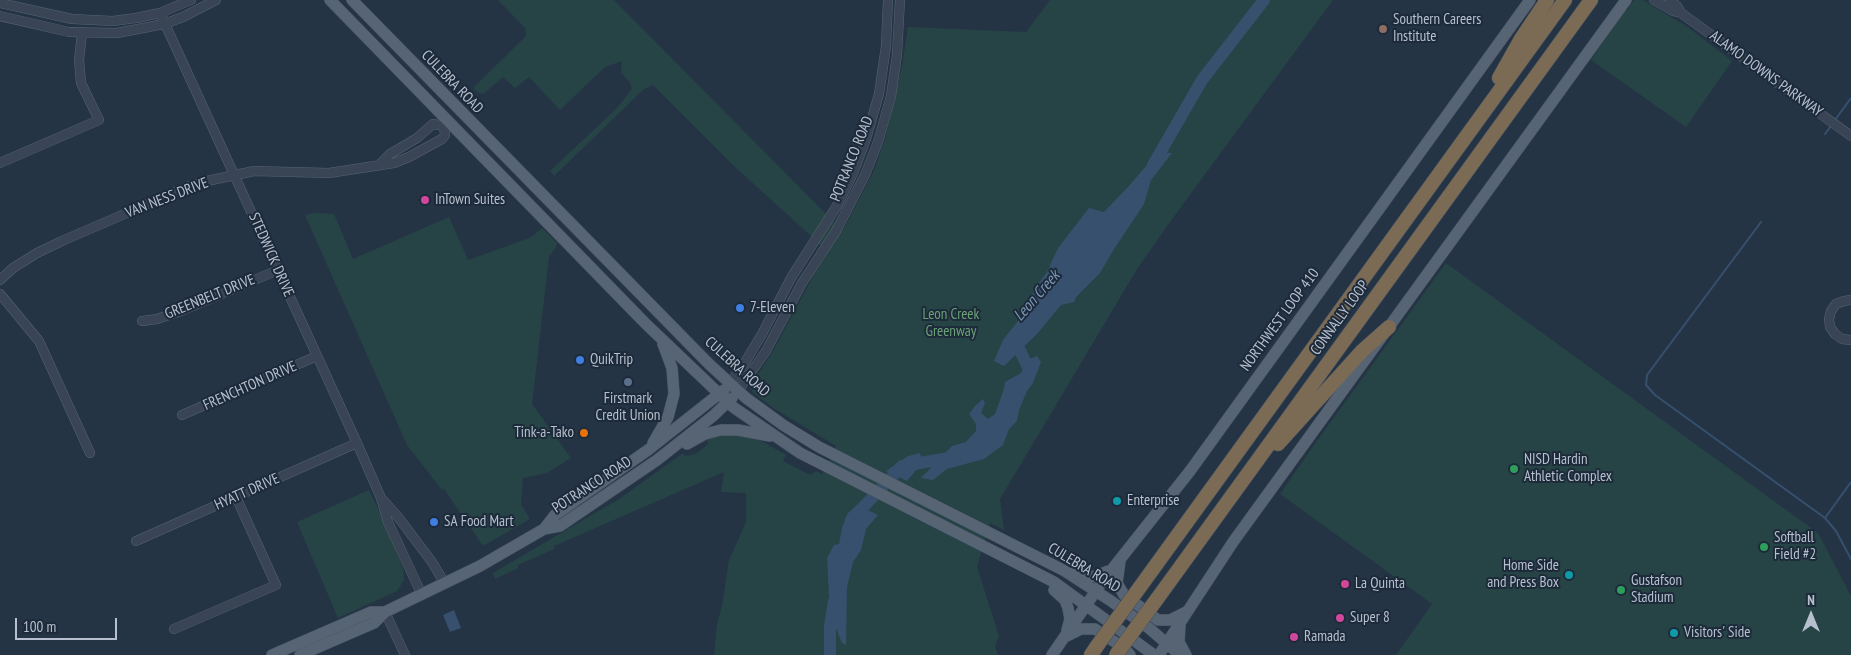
<!DOCTYPE html>
<style>
body{margin:0}
#map{position:relative;width:1851px;height:655px;overflow:hidden;background:#243445;font-family:"PT Sans Narrow",sans-serif}
canvas{display:block}
.north{position:absolute;left:1786px;top:590px;width:50px;height:50px;-webkit-text-stroke:4px #1d2a3a;paint-order:stroke;rotate:0deg;font-size:14px;font-weight:700;line-height:20px;text-align:center;color:#b6c0ce}
.north::after{content:'';display:block;margin:auto;width:18px;height:22px;background:#b6c0ce;clip-path:polygon(50% 0,100% 100%,50% 72%,0 100%)}
.scale{position:absolute;left:15px;top:618px;width:102px;height:22px;box-sizing:border-box;border:2px solid #b6c0ce;border-top:0;padding-left:6px;font-size:15px;line-height:18px;white-space:nowrap;color:#b6c0ce;-webkit-text-stroke:4px #1d2a3a;paint-order:stroke}
</style>
<div id="map">
<canvas width="1851" height="655"></canvas>
<div class="north">N</div>
<div class="scale">100 m</div>
</div>
<script>
const ctx = document.querySelector('canvas').getContext('2d');
ctx.lineJoin = 'round';
function fill(path, color) { ctx.fillStyle = color; ctx.fill(path, 'evenodd'); }
const poly = rows => new Path2D(rows.map(r => 'M' + r).join(''));
function trace(path, color, width, dash) { ctx.strokeStyle = color; ctx.lineWidth = width; ctx.lineCap = dash ? 'butt' : 'round'; ctx.setLineDash(dash || []); ctx.stroke(path); }
function write(font, color, halo, rows, align = 'center') {
  ctx.font = font + ' "PT Sans Narrow",sans-serif'; ctx.lineWidth = 4; ctx.setLineDash([]); ctx.textBaseline = 'middle'; ctx.strokeStyle = halo; ctx.fillStyle = color; for (const [text, x, y, turn = 0] of rows) {
    ctx.save(); ctx.translate(x, y); ctx.rotate((+turn || 0) * Math.PI / 180); ctx.textAlign = isNaN(turn) ? turn : align; if (halo) ctx.strokeText(text, 0, 0); ctx.fillText(text, 0, 0); ctx.restore();
  }
}
const green = poly([
 [498,0,614,0,824,212,843,230,873,173,885,139,902,66,908,27,1026,32,1050,0,1333,0,1170,222,1137,269,1000,499,1004,530,990,523,977,567,999,636,995,646,998,655,714,655,717,624,722,606,729,560,746,522,746,493,721,492,724,472,554,546,554,549,518,565,518,568,495,579,493,573,619,499,683,453,685,456,696,454,708,444,707,439,725,435,739,435,760,440,786,455,783,461,810,475,817,471,822,474,836,446,775,409,753,393,751,388,751,385,772,353,816,271,828,253,811,236,734,166,653,85,644,89,554,176,550,171,617,108,632,89,630,83,621,72,622,61,605,67,560,110,529,77,515,88,503,77,483,94,479,93,473,88,526,36,526,29],
 [1634,0,1643,0,1689,28,1732,61,1686,127,1591,60,1625,10,1627,10],
 [315,213,334,214,353,259,449,217,468,260,530,238,542,228,557,243,556,247,549,257,532,404,571,458,547,473,523,478,521,504,530,519,483,546,444,489,442,490,407,445,305,215],
 [1446,263,1818,533,1851,596,1851,655,1396,655,1432,604,1280,494,1314,445],
 [369,490,389,532,403,569,404,580,397,591,338,618,297,522]
]);
const water = poly([
 [1158,152,1172,153,1151,180,1144,204,1114,249,1100,273,1076,297,1074,302,1061,305,1037,334,1004,366,994,361,1003,340,1022,316,1036,287,1047,272,1058,248,1089,208,1104,212,1128,187],
 [1037,356,1041,362,1033,383,1027,391,1019,410,1017,421,1009,429,1003,445,984,459,947,469,933,480,921,478,952,446,966,442,976,431,976,424,969,414,975,406,983,399,985,403,981,413,988,419,995,414,1004,389,1005,382,1021,373,1027,360],
 [920,453,923,462,907,481,886,471,908,456],
 [857,505,878,515,866,529,861,550,853,562,847,587,846,645,842,643,830,613,827,558,834,545,839,544,842,528,848,513],
 [454,610,461,628,450,632,443,615]
]);
const stream = poly([
 [1835,120,1851,98],
 [1825,134,1831,126],
 [1761,222,1647,375,1646,385,1655,395,1825,518,1836,531,1851,559],
 [1825,518,1851,482]
]);
const river = poly([
 [1153,165,1202,80,1264,0],
 [1023,337,1017,344,1030,372,1026,378],
 [851,520,902,466,955,457],
 [830,655,830,626,834,601]
]);
const minor = poly([
 [1654,0,1673,11,1681,13],
 [1670,0,1677,6,1681,13,1851,136],
 [0,3,72,19,113,21,136,18,160,13,191,0],
 [160,13,357,443,381,498,388,522,422,595],
 [0,16,69,32,117,33,164,24,183,17,216,0],
 [0,163,99,120,81,83,79,60,82,33],
 [379,165,390,154,417,138,433,124,444,126],
 [0,280,13,268,37,253,62,241,189,186,207,181,254,171,329,173,394,163,409,157,442,139,445,135,444,126],
 [0,294,39,341,90,453],
 [1851,300,1844,301,1836,304,1831,311,1829,319,1830,327,1835,334,1842,339,1851,340],
 [142,321,157,319,181,311,278,270],
 [729,384,744,364,762,334,791,278,838,204,854,171,866,139,879,94,886,46,888,0],
 [738,391,766,351,802,283,836,231,865,175,878,142,891,96,897,55,900,0],
 [182,415,317,356],
 [383,500,398,517,432,562,445,584],
 [136,541,357,443],
 [385,612,405,655],
 [174,629,276,585,236,497]
]);
const major = poly([
 [330,0,646,324,733,407,800,453,1054,582,1154,655],
 [352,0,709,364,746,398,783,425,819,447,1063,570,1111,601,1150,629,1180,655],
 [653,443,668,417,674,394,672,368,663,344],
 [687,444,705,434,721,430,738,430,770,436],
 [544,529,555,515,648,450,724,390],
 [1120,561,1117,583,1124,595,1158,620,1170,620,1186,612],
 [1073,573,1089,577,1096,576,1108,571],
 [1054,590,1065,600,1068,608,1070,619,1067,630],
 [1180,624,1179,642,1186,655],
 [1067,636,1081,629,1095,629,1124,648,1130,655],
 [272,655,371,612,385,612],
 [300,655,374,623,385,612,480,566,544,529,560,526,657,460,713,416,732,398],
 [1052,655,1102,582,1190,471,1530,0],
 [1159,655,1233,542,1626,0]
]);
const highway = poly([
 [1499,78,1521,39,1547,0],
 [1278,444,1362,351,1389,327],
 [1140,587,1565,0],
 [1157,599,1591,0],
 [1091,655,1097,646]
]);
const highwayBridge = poly([
 [1097,646,1140,587],
 [1116,655,1157,599]
]);
const markers = [
 [1383,29,5,"#8d6e63"],
 [425,200,5,"#d1479c"],
 [740,308,5,"#3f7fe0"],
 [580,360,5,"#3f7fe0"],
 [628,382,5,"#5c6f8a"],
 [584,433,5,"#e8710a"],
 [1514,469,5,"#2e9e5b"],
 [1117,501,5,"#0f9aa8"],
 [434,522,5,"#3f7fe0"],
 [1764,547,5,"#2e9e5b"],
 [1569,575,5,"#0f9aa8"],
 [1345,584,5,"#d1479c"],
 [1621,590,5,"#2e9e5b"],
 [1340,618,5,"#d1479c"],
 [1674,633,5,"#0f9aa8"],
 [1294,637,5,"#d1479c"]
];
const poiNames = [
 ["Southern Careers",1393,20],
 ["Institute",1393,37],
 ["InTown Suites",435,200],
 ["7-Eleven",750,308],
 ["QuikTrip",590,360],
 ["Firstmark",628,399,"center"],
 ["Credit Union",628,416,"center"],
 ["Tink-a-Tako",574,433,"right"],
 ["NISD Hardin",1524,460],
 ["Athletic Complex",1524,477],
 ["Enterprise",1127,501],
 ["SA Food Mart",444,522],
 ["Softball",1774,538],
 ["Field #2",1774,555],
 ["Home Side",1559,566,"right"],
 ["and Press Box",1559,583,"right"],
 ["Gustafson",1631,581],
 ["Stadium",1631,598],
 ["La Quinta",1355,584],
 ["Super 8",1350,618],
 ["Visitors' Side",1684,633],
 ["Ramada",1304,637]
];
const streetNames = [
 ["ALAMO DOWNS PARKWAY",1766,74,36],
 ["CULEBRA ROAD",452,82,46],
 ["POTRANCO ROAD",852,159,-68],
 ["VAN NESS DRIVE",167,198,-21],
 ["STEDWICK DRIVE",271,255,66],
 ["GREENBELT DRIVE",210,297,-22],
 ["CONNALLY LOOP",1340,318,-54],
 ["NORTHWEST LOOP 410",1280,320,-54],
 ["CULEBRA ROAD",737,367,42],
 ["FRENCHTON DRIVE",250,386,-24],
 ["POTRANCO ROAD",592,485,-33],
 ["HYATT DRIVE",247,492,-24],
 ["CULEBRA ROAD",1084,568,31]
];
const parkNames = [
 ["Leon Creek",951,315],
 ["Greenway",951,332]
];
const waterNames = [
 ["Leon Creek",1037,296,-49]
];
fill(green, '#264446');
fill(water, '#36506e');
trace(stream, '#36506e', 2);
trace(river, '#36506e', 12);
trace(minor, '#576372', 10);
trace(major, '#465161', 12);
trace(highway, '#44505f', 15);
trace(minor, '#394554', 9);
trace(major, '#576474', 11);
trace(highway, '#7b6b55', 14);
trace(highwayBridge, '#44505f', 15, []);
trace(highwayBridge, '#7b6b55', 14);
for (const [x, y, r, color] of markers) { const dot = new Path2D(); dot.arc(x, y, r, 0, 2 * Math.PI); ctx.fillStyle = color; ctx.fill(dot); trace(dot, '#1d2a3a', 2); }
write('15px', '#b6c0ce', '#1d2a3a', poiNames, 'left');
write('15px', '#b6c0ce', '#1d2a3a', streetNames);
write('15px', '#6ba176', '#1d2a3a', parkNames);
write('italic 16px', '#7b98b8', '#1d2a3a', waterNames);
</script>
